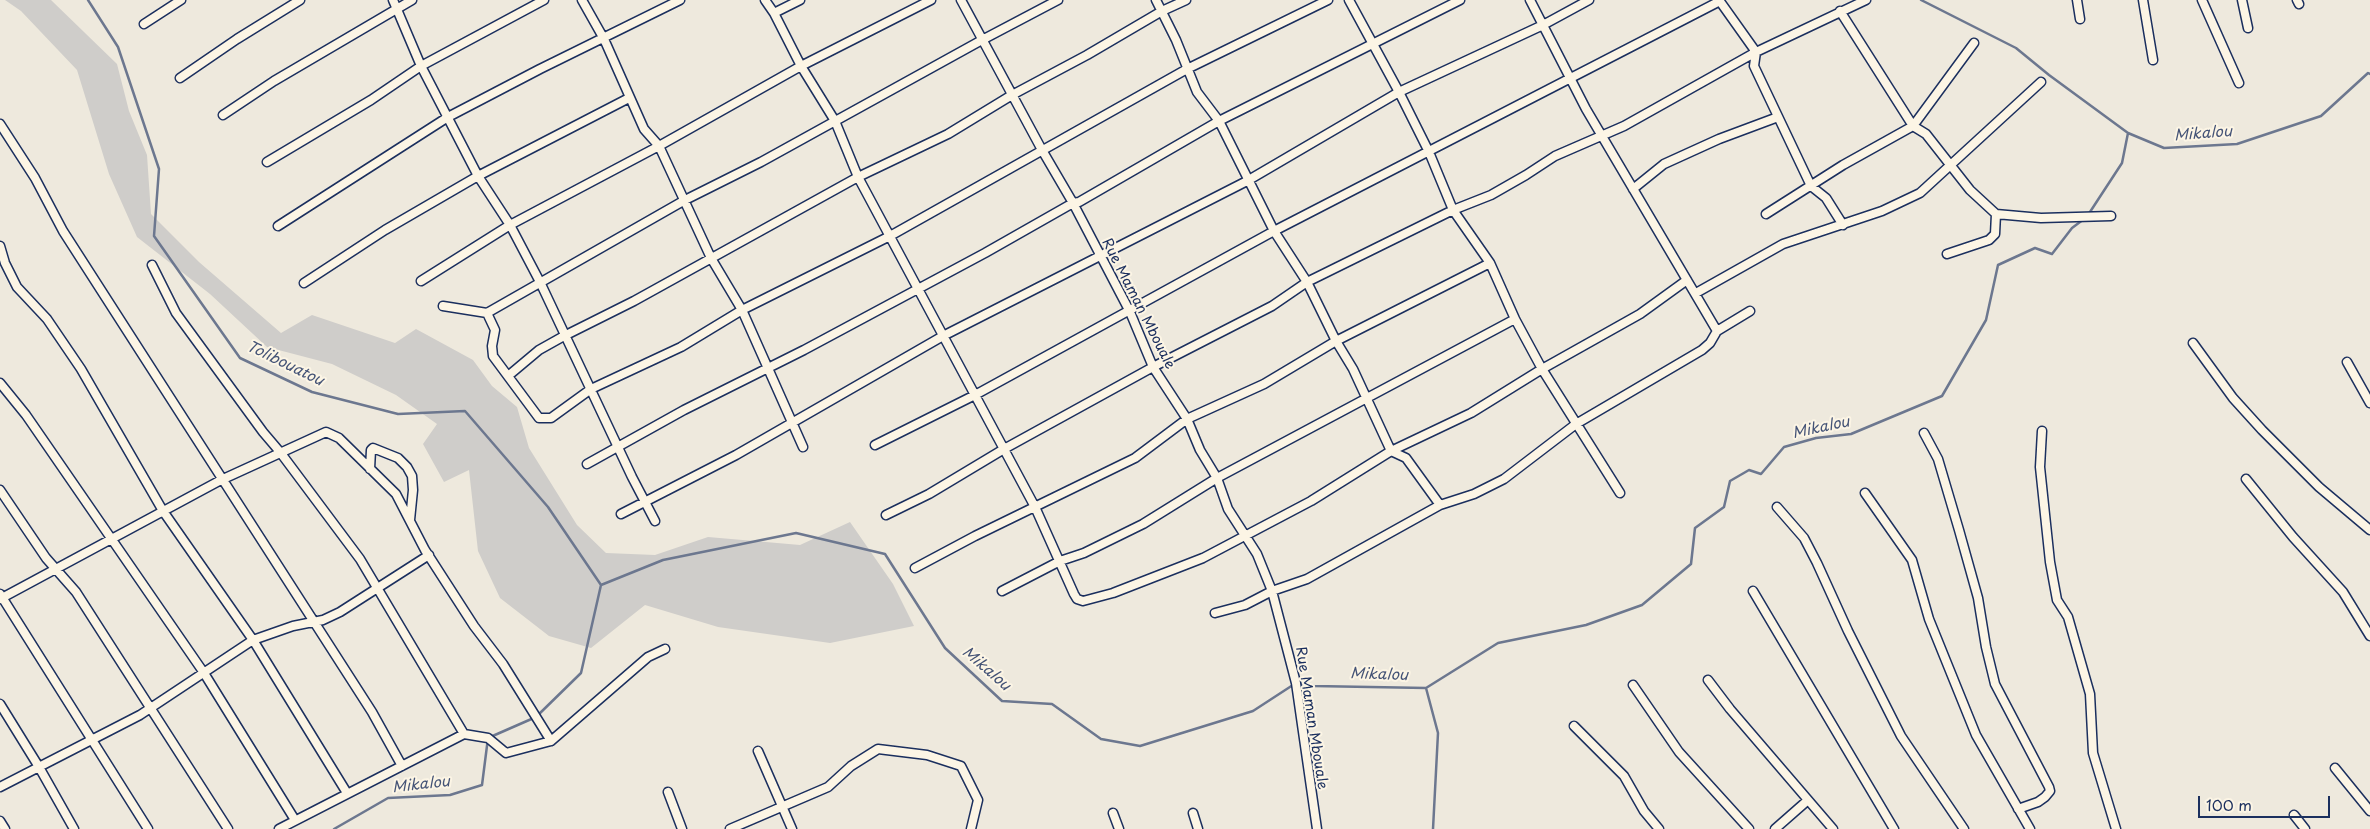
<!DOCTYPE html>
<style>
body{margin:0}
#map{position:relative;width:2370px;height:829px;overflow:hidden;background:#eee9dd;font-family:"Playpen Sans",sans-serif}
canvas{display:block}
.scale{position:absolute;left:2198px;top:796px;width:132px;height:22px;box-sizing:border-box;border:2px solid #1b2f5e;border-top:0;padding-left:6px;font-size:15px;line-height:18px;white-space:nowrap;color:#1b2f5e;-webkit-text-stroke:4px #fcf5e5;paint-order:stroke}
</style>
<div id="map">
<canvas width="2370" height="829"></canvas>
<div class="scale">100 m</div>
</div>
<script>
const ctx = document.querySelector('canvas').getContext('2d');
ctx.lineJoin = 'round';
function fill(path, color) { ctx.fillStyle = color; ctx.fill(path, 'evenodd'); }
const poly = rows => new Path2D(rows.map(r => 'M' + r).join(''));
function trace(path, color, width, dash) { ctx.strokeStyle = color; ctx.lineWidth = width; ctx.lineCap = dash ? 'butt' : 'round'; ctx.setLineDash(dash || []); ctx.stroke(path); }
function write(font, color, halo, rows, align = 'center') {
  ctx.font = font + ' "Playpen Sans",sans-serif'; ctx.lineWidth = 4; ctx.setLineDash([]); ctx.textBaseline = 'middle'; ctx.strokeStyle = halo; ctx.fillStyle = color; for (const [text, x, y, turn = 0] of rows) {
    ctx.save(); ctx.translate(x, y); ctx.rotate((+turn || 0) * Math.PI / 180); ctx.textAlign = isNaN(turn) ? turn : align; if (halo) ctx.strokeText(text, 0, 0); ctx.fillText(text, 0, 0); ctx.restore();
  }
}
const green = poly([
 [5,0,51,0,117,64,129,111,147,155,151,214,199,262,281,333,312,315,395,343,416,329,473,360,492,386,517,407,529,448,577,525,606,553,655,555,708,537,800,545,850,522,893,584,914,626,830,643,718,627,645,605,591,648,549,636,500,598,478,551,469,470,444,482,423,444,437,424,396,395,332,364,267,347,210,294,137,237,109,174,77,70,21,11]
]);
const stream = poly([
 [88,0,118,47,159,169,154,236,240,358,312,392,398,414,465,411,548,507,601,585],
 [1921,0,2016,48,2049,75,2128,133],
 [2088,215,2122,163,2128,133,2164,148,2237,144,2321,116,2368,73,2370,74],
 [601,585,663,560,796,533,885,554,945,648,1002,701,1052,704,1101,739,1140,746,1253,711,1296,683,1314,686,1426,688,1498,643,1586,625,1642,605,1691,564,1695,528,1724,507,1730,481,1749,470,1761,474,1784,447,1816,438,1851,434,1942,396,1986,320,1998,265,2035,248,2052,254,2072,228,2084,219],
 [1426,688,1438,733,1433,829],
 [334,829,388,798,450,795,482,785,488,738,536,717,581,673,601,585]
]);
const street = poly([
 [393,0,421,66,478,176,510,225,540,282,632,477,655,521],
 [582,0,604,39,644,129,659,146,711,258,742,310,803,447],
 [765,0,774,13,801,66,835,121,858,177,1035,507,1074,594,1077,599,1083,601,1113,593,1203,558,1311,501,1391,451,1471,413,1542,369,1640,314,1687,280],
 [961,0,1042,150,1073,203,1130,312,1153,367,1187,419,1200,450,1217,478,1228,509,1257,554,1272,591,1296,683,1317,829],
 [1156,0,1176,40,1197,92,1219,121,1274,231,1307,282,1336,341,1353,369,1391,451,1406,458,1440,505],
 [1349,0,1399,92,1429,152,1453,210,1490,263,1515,319,1542,369,1620,493],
 [1530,0,1586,109,1717,331],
 [1719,0,1756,52,1754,66,1811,186,1826,198,1843,225],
 [2077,0,2080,19],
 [2143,0,2153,60],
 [2202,0,2239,83],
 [2242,0,2248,28],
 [2297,0,2299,4],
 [1840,11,1913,126,1926,134,1970,190,1996,214,2041,218,2111,216],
 [774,13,800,0],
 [144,24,181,0],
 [180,78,237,39,300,0],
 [223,115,274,81,412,0],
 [0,124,35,178,63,231,372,712,402,766],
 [267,162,371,100,421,66,544,0],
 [1633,189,1664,164,1719,139,1778,117],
 [1766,214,1843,165,1913,126,1974,43],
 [278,226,448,117,540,69,680,0],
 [0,246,5,263,17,287,47,319,81,369,163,511,253,640,347,793],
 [1947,254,1989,240,1995,234,1996,214],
 [152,265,176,313,263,432,280,452,360,559,464,734],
 [421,281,510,225,659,146,801,66,931,0],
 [304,283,385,230,478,176,629,98],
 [1696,293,1783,244,1882,211,1920,193,2041,82],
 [443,306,487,313,685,200,761,162,982,40,1058,0],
 [487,313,495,330,492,346,493,356,539,418,551,418,591,389,681,347,742,310,890,236,1187,69,1328,0],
 [2193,343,2233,398,2262,430,2319,487,2370,530],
 [2347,362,2370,403],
 [508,376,539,350,564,336,634,301,858,177,948,134,1012,95,1087,55,1162,11,1186,0],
 [0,383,26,415,204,673,295,820],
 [2042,431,2040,467,2050,562,2057,600,2068,617,2090,694,2093,753,2116,829],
 [1924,433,1938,459,1959,530,1978,598,1986,647,1995,684,2049,787,2050,791,2045,797,2038,802,2018,809],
 [875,445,975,395,1274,231,1720,1],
 [587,464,684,410,804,350,985,253,1073,203,1079,202,1219,121,1460,0],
 [370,469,371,450,373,448,398,458,407,467,412,476,413,490,410,520],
 [2246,479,2293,537,2343,592,2370,636],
 [0,490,46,558,76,592,228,829],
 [1865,493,1912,560,1929,619,1976,735,2030,829],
 [1777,507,1804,538,1817,563,1848,631,1901,736,1964,829],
 [621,514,736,455,943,336,1247,181,1399,92,1543,25,1589,0],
 [886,515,929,494,1004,449,1153,367,1272,306,1307,282,1453,210,1491,195,1526,175,1555,156,1624,126,1756,52,1866,0],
 [915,568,975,536,1135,458,1187,419,1264,384,1336,341,1490,263],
 [1002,591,1060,561,1084,553,1143,524,1217,478,1515,319],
 [1753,591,1894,829],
 [0,594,148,829],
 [0,599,221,480,326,432,339,438,396,494,425,550,474,626,503,664,551,741],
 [1215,613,1245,605,1272,591,1307,579,1440,505,1474,494,1504,479,1576,424,1702,350,1710,343,1717,331,1750,311],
 [1708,680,1730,709,1833,829],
 [1633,685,1679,752,1749,829],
 [0,704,39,767,74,829],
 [1574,726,1624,776,1644,811,1659,829],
 [758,751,792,829],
 [2335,768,2370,811],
 [0,787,140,715,253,640,293,626,323,620,340,612,429,555],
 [668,792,682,829],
 [1113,813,1119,829],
 [1193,813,1198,829],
 [2294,815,2305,829],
 [0,821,5,829],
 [279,829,464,734,488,738,506,753,551,741,648,657,665,649],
 [730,829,828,787,851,766,878,749,927,755,961,766,978,800,971,829],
 [1775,829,1808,800]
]);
const streetNames = [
 ["Rue Maman Mbouale",1138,304,63],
 ["Rue Maman Mbouale",1311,718,81]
];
const waterNames = [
 ["Mikalou",2203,134,-4],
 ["Tolibouatou",285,364,26],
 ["Mikalou",1821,428,-12],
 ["Mikalou",986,669,41],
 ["Mikalou",1379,675,2],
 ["Mikalou",421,785,-6]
];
fill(green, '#cfcdca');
trace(stream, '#6c778f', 2.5);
trace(street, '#1b2f5e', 11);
trace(street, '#fcf5e5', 8);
write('14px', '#1b2f5e', '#fcf5e5', streetNames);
write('italic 15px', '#445376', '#fcf5e5', waterNames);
</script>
